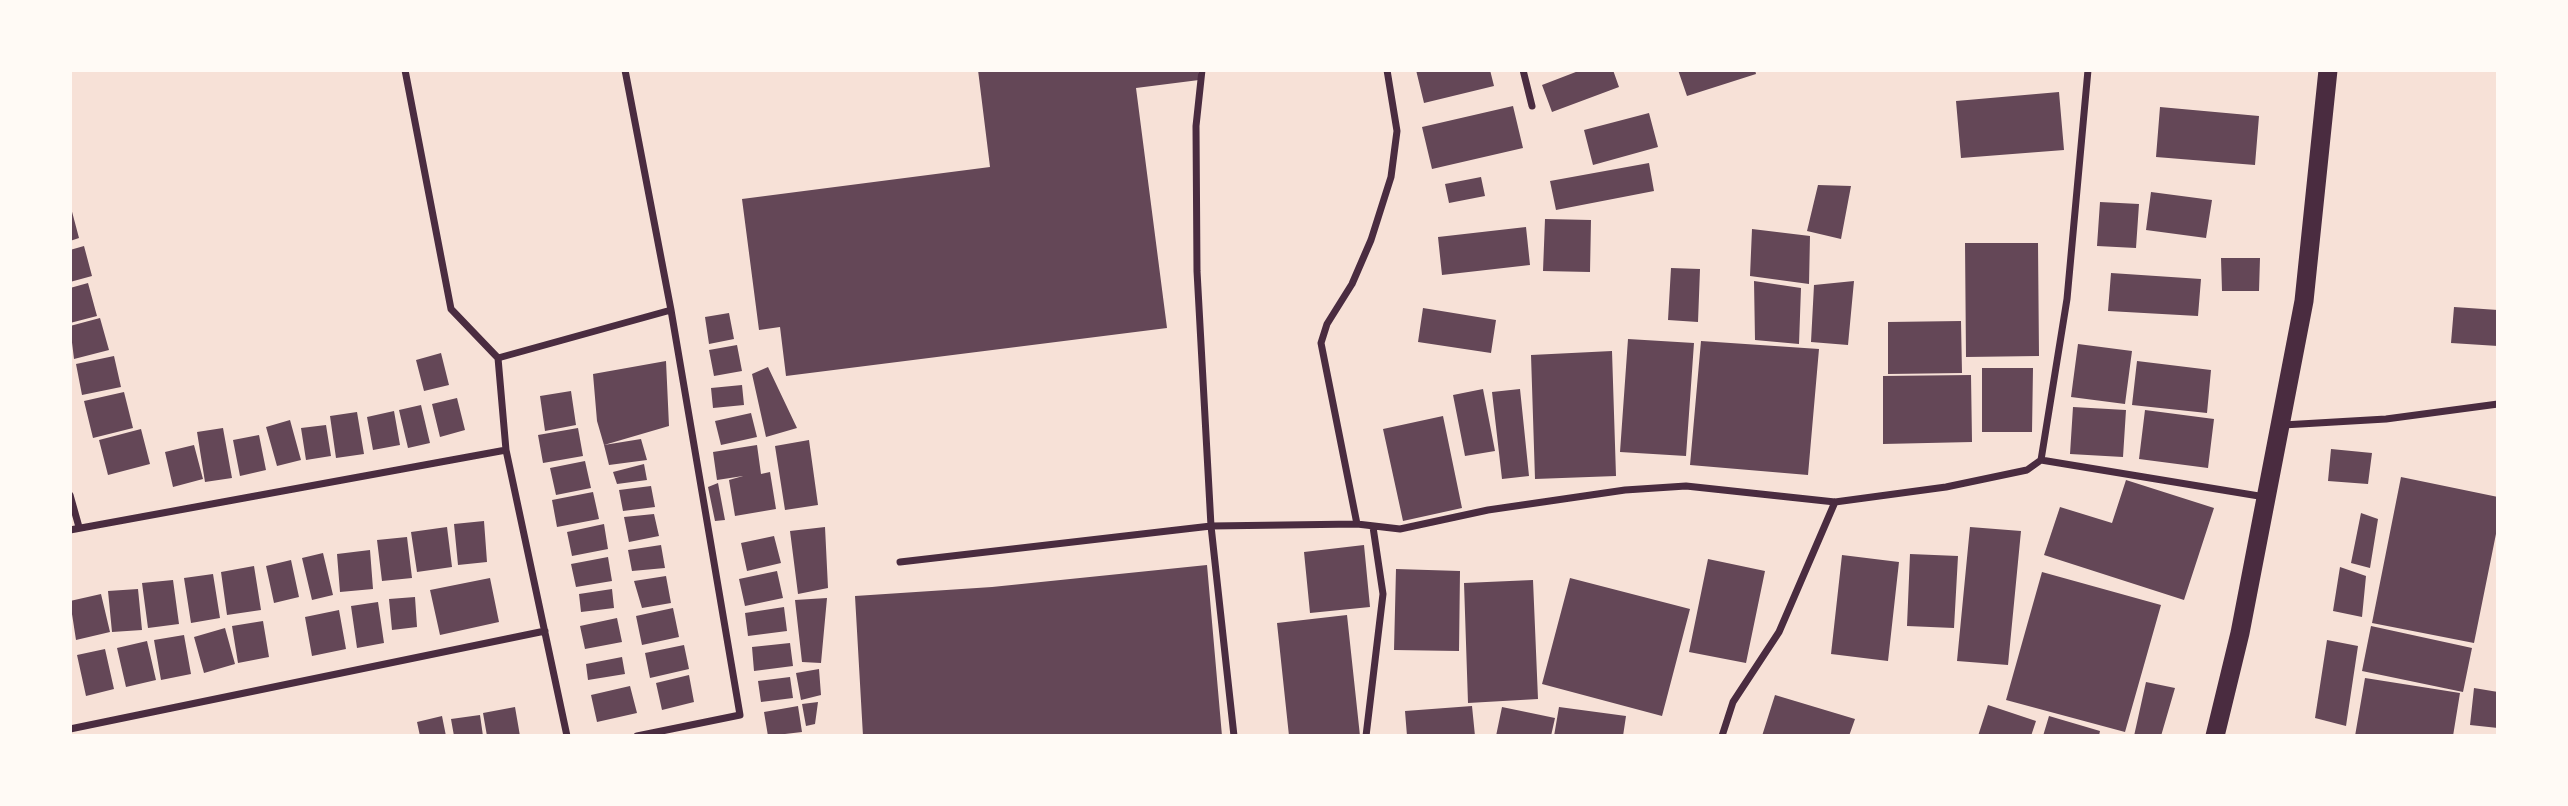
<!DOCTYPE html>
<style>
body{margin:0}
#map{position:relative;width:2568px;height:806px;overflow:hidden;background:#f7e1d7;font-family:"PT Serif",serif}
canvas{display:block}
.frame{position:absolute;inset:0;border:72px solid #fffaf5;pointer-events:none}
</style>
<div id="map">
<canvas width="2568" height="806"></canvas>
<div class="frame"></div>
</div>
<script>
const ctx = document.querySelector('canvas').getContext('2d');
ctx.lineJoin = 'round';
function fill(path, color) { ctx.fillStyle = color; ctx.fill(path, 'evenodd'); }
const poly = rows => new Path2D(rows.map(r => 'M' + r).join(''));
function trace(path, color, width, dash) { ctx.strokeStyle = color; ctx.lineWidth = width; ctx.lineCap = dash ? 'butt' : 'round'; ctx.setLineDash(dash || []); ctx.stroke(path); }
const building = poly([
 [978,70,1198,70,1199,80,1136,88,1167,328,786,376,780,327,759,330,742,199,990,167],
 [1416,70,1490,70,1494,86,1424,103],
 [1581,70,1613,70,1619,87,1552,112,1542,85],
 [1678,70,1755,70,1756,74,1687,96],
 [2059,92,2064,150,1961,158,1956,101],
 [1513,106,1523,148,1432,169,1422,127],
 [2160,107,2259,116,2255,165,2156,157],
 [1649,113,1658,147,1593,165,1584,130],
 [1649,163,1654,191,1556,210,1550,181],
 [1481,177,1485,196,1449,203,1445,184],
 [1818,185,1851,186,1841,239,1807,231],
 [2151,192,2212,200,2206,238,2146,230],
 [2100,202,2139,204,2136,248,2097,246],
 [70,204,79,238,70,241],
 [1545,219,1591,220,1590,272,1543,271],
 [1526,227,1530,265,1442,275,1438,237],
 [1752,229,1810,236,1809,284,1750,276],
 [1965,243,2038,243,2039,356,1966,357],
 [84,246,92,276,70,282,70,250],
 [2221,258,2260,258,2259,291,2222,291],
 [1671,268,1700,269,1698,322,1668,320],
 [2111,273,2201,279,2198,316,2108,311],
 [1754,281,1801,288,1799,344,1755,340],
 [1854,281,1848,345,1811,342,1814,285],
 [88,283,97,316,70,323,70,288],
 [2454,307,2498,310,2498,346,2451,343],
 [1423,308,1496,320,1491,353,1418,342],
 [729,313,734,339,709,344,705,317],
 [100,318,109,350,74,359,70,326],
 [1961,321,1962,373,1888,374,1888,322],
 [1628,339,1694,343,1686,456,1620,452],
 [1701,341,1819,349,1808,475,1690,465],
 [2078,344,2132,351,2125,404,2071,397],
 [737,345,742,371,714,376,709,350],
 [1612,351,1616,476,1535,479,1531,355],
 [441,353,449,385,424,391,416,360],
 [114,356,121,387,82,395,76,364],
 [666,361,669,426,604,445,597,421,593,374],
 [2137,361,2211,370,2207,413,2132,405],
 [768,367,797,428,766,437,752,374],
 [1982,368,2033,368,2032,432,1982,432],
 [1971,375,1972,442,1883,444,1883,376],
 [742,385,744,405,713,408,711,388],
 [1483,389,1495,451,1465,456,1453,395],
 [1520,389,1529,476,1502,479,1492,392],
 [571,391,576,425,545,431,540,396],
 [124,392,133,428,93,438,84,401],
 [457,398,465,430,440,437,432,404],
 [421,405,430,443,408,448,399,410],
 [2073,407,2126,410,2123,457,2070,454],
 [2145,410,2214,419,2208,468,2139,459],
 [394,411,400,445,373,450,367,417],
 [357,412,364,454,336,458,330,416],
 [751,413,757,437,721,445,715,421],
 [1443,416,1462,508,1403,521,1383,429],
 [290,420,301,460,277,466,266,427],
 [326,425,331,456,306,460,301,428],
 [223,428,232,478,205,482,197,432],
 [578,428,583,456,543,463,538,435],
 [141,429,150,464,108,475,99,440],
 [259,435,266,470,240,476,233,440],
 [641,439,647,460,609,465,604,445],
 [809,440,818,505,785,510,775,446],
 [194,445,203,479,173,487,165,452],
 [757,445,761,474,770,472,776,509,735,516,729,480,743,476,717,480,713,452],
 [2331,449,2372,453,2368,484,2328,481],
 [585,461,591,488,556,495,550,468],
 [644,464,647,480,617,484,613,472],
 [2401,477,2498,497,2498,524,2474,643,2372,623],
 [2126,480,2214,508,2184,600,2044,555,2060,507,2112,523],
 [718,483,725,520,715,521,708,487],
 [651,486,655,507,623,511,619,490],
 [593,492,599,519,557,527,552,500],
 [2361,513,2378,519,2370,568,2351,563],
 [654,514,659,536,629,542,624,517],
 [484,521,487,562,458,565,454,524],
 [604,524,608,549,572,556,567,532],
 [447,527,452,567,417,572,411,532],
 [825,527,828,588,798,594,790,531],
 [1970,527,2021,531,2008,665,1957,661],
 [774,536,781,563,747,571,741,543],
 [407,537,412,578,382,581,377,540],
 [661,545,665,568,632,571,628,550],
 [1364,545,1370,607,1310,613,1304,552],
 [370,550,373,589,340,592,337,554],
 [323,553,333,595,312,600,302,558],
 [1910,554,1958,556,1954,628,1907,626],
 [1842,555,1899,562,1888,661,1831,654],
 [608,557,612,581,576,587,571,564],
 [1708,559,1765,571,1746,663,1689,652],
 [291,560,299,597,274,603,266,566],
 [1207,565,1222,736,863,736,855,596,992,587],
 [254,566,261,610,227,615,221,572],
 [2340,567,2366,576,2362,617,2333,611],
 [1396,569,1460,571,1459,651,1394,650],
 [777,571,783,598,745,606,739,579],
 [2042,572,2161,605,2125,732,2006,700],
 [213,574,220,618,191,623,184,578],
 [666,576,671,603,642,608,634,581],
 [490,578,499,622,440,635,430,590],
 [1570,578,1690,609,1662,716,1542,684],
 [173,580,179,624,148,628,142,583],
 [1533,580,1538,699,1468,703,1464,583],
 [138,589,142,630,112,632,108,591],
 [612,589,614,608,581,612,579,594],
 [101,594,110,632,76,640,70,601],
 [415,597,417,627,392,630,389,599],
 [827,598,821,663,802,662,795,600],
 [378,602,384,643,357,648,351,606],
 [784,607,787,631,748,636,745,613],
 [673,608,679,637,642,645,636,616],
 [339,610,346,649,312,656,305,617],
 [1347,615,1360,736,1289,736,1277,623],
 [617,618,622,642,585,649,580,626],
 [263,621,269,657,238,663,232,626],
 [2371,626,2472,648,2463,692,2362,671],
 [225,628,235,664,204,673,194,637],
 [184,635,191,674,161,680,154,640],
 [2327,640,2358,646,2346,726,2315,718],
 [147,641,156,680,126,687,117,648],
 [790,643,793,666,754,671,752,647],
 [684,645,689,669,650,678,645,653],
 [105,649,114,689,86,696,77,655],
 [622,657,625,674,588,680,586,664],
 [819,669,821,695,801,700,796,673],
 [689,675,694,702,662,710,656,683],
 [790,677,793,698,761,702,758,681],
 [2365,678,2460,693,2453,736,2355,736],
 [2146,682,2175,688,2161,736,2134,736],
 [630,686,637,713,597,722,591,695],
 [2474,688,2498,692,2498,728,2470,725],
 [1775,695,1855,719,1849,736,1762,736],
 [818,702,815,724,806,726,802,704],
 [1988,705,2036,721,2031,736,1978,736],
 [798,706,802,732,768,736,764,712],
 [1472,706,1475,736,1407,736,1405,711],
 [515,707,520,736,487,736,483,713],
 [1502,707,1555,718,1551,736,1496,736],
 [1559,707,1626,716,1623,736,1554,736],
 [480,715,483,736,454,736,451,719],
 [442,716,446,736,420,736,417,722],
 [2049,716,2100,731,2099,736,2043,736]
]);
const minor = poly([
 [405,70,451,309,498,358],
 [625,70,671,310,740,715,637,736],
 [1202,70,1196,126,1197,271,1211,526,1234,736],
 [1523,70,1532,106],
 [2283,425,2386,419,2498,404],
 [2041,460,2265,497],
 [70,495,79,527],
 [1357,524,1321,343,1327,324,1352,284,1371,240,1391,177,1397,131,1387,70],
 [70,530,506,450],
 [900,562,1211,526,1357,524,1400,529,1488,510,1625,490,1686,486,1835,502,1946,487,2027,470,2041,460,2067,299,2088,70],
 [70,729,545,631],
 [567,736,506,450,498,358,671,310],
 [1366,736,1383,594,1373,527],
 [1722,736,1733,702,1779,632,1835,502]
]);
const trunk = poly([
 [2215,736,2240,633,2304,301,2328,70]
]);
fill(building, '#644757');
trace(minor, '#4a2c40', 7);
trace(trunk, '#4a2c40', 19);
</script>
